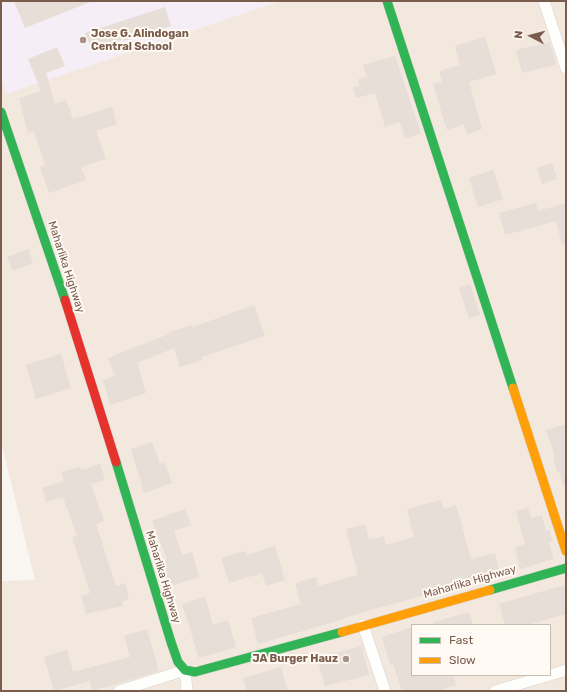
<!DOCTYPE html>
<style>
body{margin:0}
#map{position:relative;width:567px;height:692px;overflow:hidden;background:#f9f5f0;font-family:Rubik,sans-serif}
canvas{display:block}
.frame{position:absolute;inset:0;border:2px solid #7a5c4d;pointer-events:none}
.legend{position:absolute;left:411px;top:624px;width:140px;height:52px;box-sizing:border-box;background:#fffaf3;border:1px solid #cabbb1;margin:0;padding:5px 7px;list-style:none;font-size:12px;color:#7a5c4d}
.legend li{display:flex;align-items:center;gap:8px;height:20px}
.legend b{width:20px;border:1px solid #cabbb1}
.north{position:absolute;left:511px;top:16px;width:40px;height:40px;-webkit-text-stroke:3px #fffaf3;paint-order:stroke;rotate:276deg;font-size:11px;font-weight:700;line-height:16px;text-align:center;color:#7a5c4d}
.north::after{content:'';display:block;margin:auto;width:14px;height:18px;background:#7a5c4d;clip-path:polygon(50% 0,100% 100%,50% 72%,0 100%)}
</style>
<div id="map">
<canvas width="567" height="692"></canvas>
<div class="frame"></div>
<ul class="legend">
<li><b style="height:5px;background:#30b455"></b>Fast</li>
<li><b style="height:5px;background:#ff9f0a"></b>Slow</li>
</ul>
<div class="north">N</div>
</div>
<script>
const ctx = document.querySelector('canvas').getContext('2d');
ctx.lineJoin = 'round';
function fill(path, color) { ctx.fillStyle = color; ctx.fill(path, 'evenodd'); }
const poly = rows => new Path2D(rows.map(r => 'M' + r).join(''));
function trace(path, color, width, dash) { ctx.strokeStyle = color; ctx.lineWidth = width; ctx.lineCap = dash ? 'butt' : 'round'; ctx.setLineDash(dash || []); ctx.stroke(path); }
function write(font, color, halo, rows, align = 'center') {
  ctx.font = font + ' Rubik,sans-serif'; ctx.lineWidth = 4; ctx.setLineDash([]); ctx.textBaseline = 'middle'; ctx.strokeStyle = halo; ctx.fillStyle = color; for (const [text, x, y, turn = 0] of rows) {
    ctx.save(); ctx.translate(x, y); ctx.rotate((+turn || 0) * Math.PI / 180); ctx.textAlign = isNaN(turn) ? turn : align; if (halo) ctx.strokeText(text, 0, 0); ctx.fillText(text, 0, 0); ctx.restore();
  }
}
const residential = poly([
 [1,1,566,1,566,691,1,691,1,581,35,580,1,442],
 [412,625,550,625,550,675,412,675]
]);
const education = poly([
 [1,1,281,1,6,94,1,79]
]);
const building = poly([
 [14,1,90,1,90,2,25,28],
 [165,7,171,26,124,41,123,39,92,51,85,33],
 [485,37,496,74,469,82,482,129,467,134,464,124,447,130,433,84,442,82,439,71,460,65,455,46],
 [550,42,556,65,522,73,516,50],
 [57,47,65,66,46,73,55,104,66,100,73,119,112,107,117,124,96,131,106,159,81,167,86,180,49,193,40,167,45,165,34,131,28,133,19,98,41,91,28,59],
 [395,56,421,133,405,139,400,122,385,127,375,93,356,98,353,87,359,86,358,79,367,77,363,65],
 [552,163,557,179,542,184,537,168],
 [493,170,503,199,478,207,469,178],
 [536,203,538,211,566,203,566,244,562,245,556,221,505,235,499,213],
 [28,249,33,263,13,271,7,257],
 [470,284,480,315,469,318,459,288],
 [254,305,265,336,202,357,203,360,180,367,174,348,137,363,146,393,110,405,103,380,115,376,108,358,169,334,169,332,192,325,193,327],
 [61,354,71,388,36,399,26,365],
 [566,424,566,484,563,485,559,472,557,472,553,457,555,456,546,430],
 [152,442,160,464,164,462,172,483,144,493,131,449],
 [100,464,105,480,91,484,104,521,96,524,116,586,125,583,129,599,122,602,123,606,86,614,81,596,90,593,72,537,77,536,63,497,46,502,42,488,64,481,61,472,80,467,81,470],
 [441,500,444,509,456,505,471,559,495,553,500,575,367,611,344,618,344,619,258,644,251,618,301,604,295,583,316,577,318,586,358,575,346,529,365,524,369,540,384,536,386,545,414,537,407,509],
 [528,508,531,518,542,515,546,531,549,530,553,541,549,542,554,559,520,569,515,547,525,544,516,511],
 [185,509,191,525,174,531,182,555,192,552,199,577,168,587,161,562,167,559,152,521],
 [275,546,285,580,266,586,262,573,229,583,221,558,246,551,247,555],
 [564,585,566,593,566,614,527,625,505,625,499,604],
 [205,597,213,625,228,620,236,647,199,658,182,604],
 [469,612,473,625,435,625,434,622],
 [412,627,412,675,453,675,456,685,437,691,402,691,393,663,390,664,382,637],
 [147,629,159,671,92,691,90,681,54,691,44,657,67,650,73,672,130,657,124,636],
 [362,646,369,675,325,686,317,658],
 [281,667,288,691,247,691,243,678]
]);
const street = poly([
 [544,1,566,68],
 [363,625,385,691],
 [550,675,566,670],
 [119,691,185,670,187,691],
 [495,691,550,675]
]);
const fast = poly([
 [387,1,513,388],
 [1,112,65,300],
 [116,462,171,642,178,662,185,670,195,672,342,632],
 [490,590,566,568]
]);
const slow = poly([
 [513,388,566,551],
 [342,632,490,590]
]);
const jam = poly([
 [65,300,116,462]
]);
const markers = [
 [83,40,4,"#a69286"],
 [346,659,4,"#a69286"]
];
const poiNames = [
 ["Jose G. Alindogan",91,34],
 ["Central School",91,47],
 ["JA Burger Hauz",338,659,"right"]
];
const streetNames = [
 ["Maharlika Highway",66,267,72],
 ["Maharlika Highway",163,577,73],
 ["Maharlika Highway",470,582,-16]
];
fill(residential, '#f2e8de');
fill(education, '#f6eef6');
fill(building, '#e6ded7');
trace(street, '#d7d1cb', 12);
trace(fast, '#d9d2cb', 10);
trace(slow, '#d9d2cb', 10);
trace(jam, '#d9d2cb', 10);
trace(street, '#fefefd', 11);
trace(fast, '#30b455', 9);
trace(slow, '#ff9f0a', 9);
trace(jam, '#e5322d', 9);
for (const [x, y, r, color] of markers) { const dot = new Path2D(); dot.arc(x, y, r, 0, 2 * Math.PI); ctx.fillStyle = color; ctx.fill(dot); trace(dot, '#fffaf3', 1.5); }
write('bold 11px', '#7a5c4d', '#fffaf3', poiNames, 'left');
write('11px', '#7a5c4d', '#fffaf3', streetNames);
</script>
